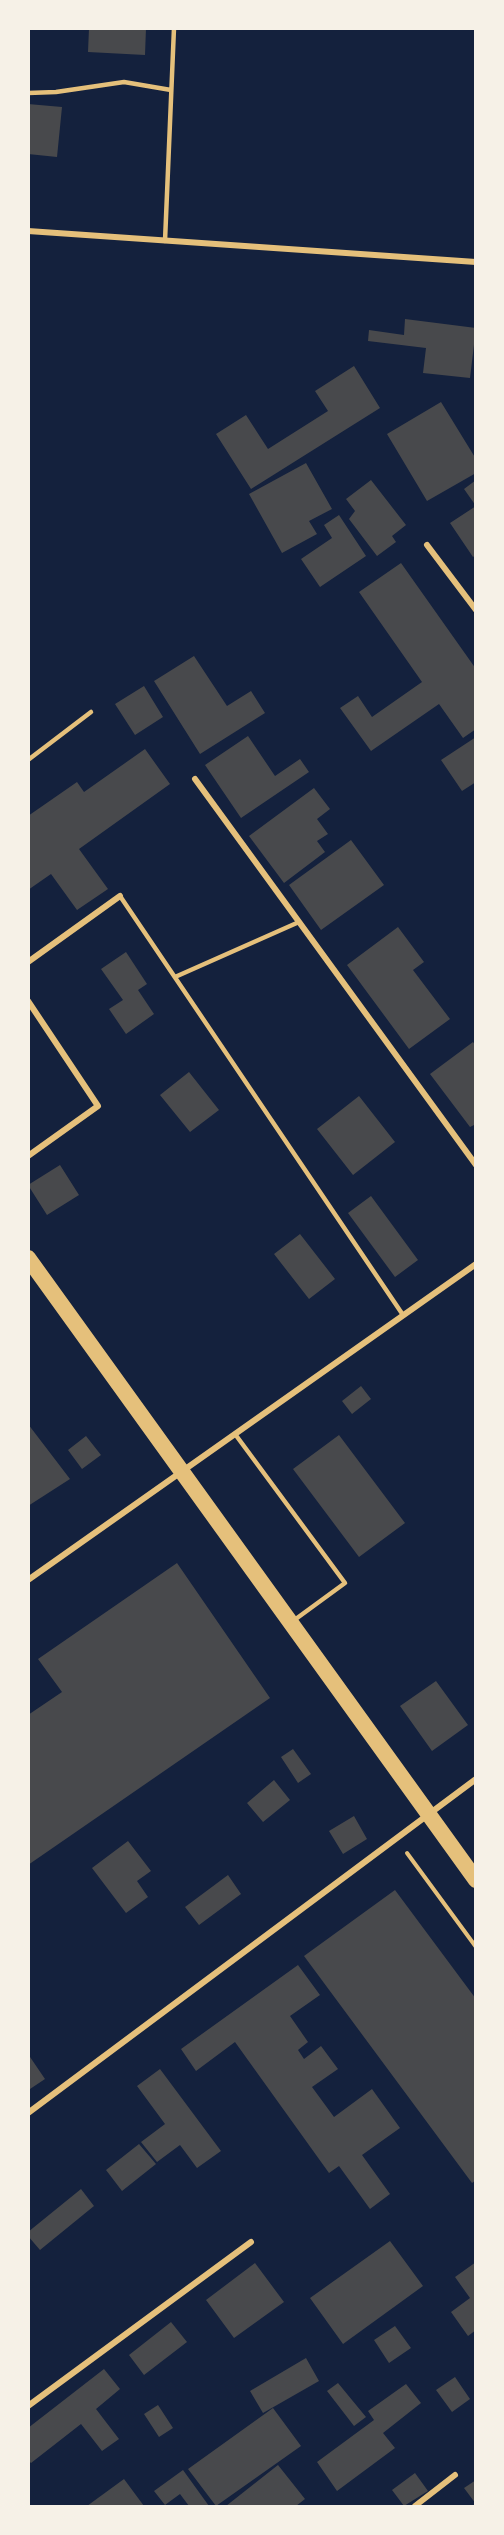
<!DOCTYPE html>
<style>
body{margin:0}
#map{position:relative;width:504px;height:2535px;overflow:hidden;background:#14213d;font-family:Cabin,sans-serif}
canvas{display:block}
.frame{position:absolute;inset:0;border:30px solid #f6f1e7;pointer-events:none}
</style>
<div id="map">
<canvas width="504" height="2535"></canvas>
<div class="frame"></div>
</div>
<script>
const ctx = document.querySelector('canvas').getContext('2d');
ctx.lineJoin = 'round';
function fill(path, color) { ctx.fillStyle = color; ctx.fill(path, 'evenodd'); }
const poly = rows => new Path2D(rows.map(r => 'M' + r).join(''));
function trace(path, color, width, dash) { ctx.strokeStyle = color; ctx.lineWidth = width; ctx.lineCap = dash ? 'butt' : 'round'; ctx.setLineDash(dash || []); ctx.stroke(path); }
const building = poly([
 [89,28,146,28,145,55,88,52],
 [28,104,62,107,57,157,28,154],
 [405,319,476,328,470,378,423,373,426,348,368,341,369,330,404,335],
 [354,366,380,408,251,489,216,434,246,415,268,449,328,411,315,391],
 [441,402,476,459,476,473,427,501,387,434],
 [306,463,332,509,309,521,317,534,282,553,249,494],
 [371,480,406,525,392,536,396,542,377,556,349,519,355,511,346,499],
 [476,480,476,506,464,489],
 [476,506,476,555,473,557,450,523],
 [339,515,366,556,320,587,301,559,332,538,324,525],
 [401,563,476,669,476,729,463,738,439,704,371,751,340,708,358,696,372,717,422,682,359,592],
 [194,656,227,706,251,691,265,713,200,754,154,681],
 [144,686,163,717,135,735,115,704],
 [248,736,275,776,300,759,309,772,241,818,205,765],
 [476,737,476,782,462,791,441,760],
 [145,749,170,784,79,849,108,889,77,910,51,874,28,890,28,816,77,782,84,792],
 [314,788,330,809,317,819,328,834,317,841,325,852,284,883,249,836],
 [351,840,384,885,321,930,289,885],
 [398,927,424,962,413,970,450,1019,409,1049,347,965],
 [126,952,147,984,138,990,154,1014,126,1034,109,1009,123,1000,101,969],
 [473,1042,476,1046,476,1124,470,1127,430,1074],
 [189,1072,219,1110,190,1132,160,1095],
 [359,1096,395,1142,353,1175,317,1129],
 [60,1165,79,1195,47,1215,28,1185],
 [371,1196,418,1260,395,1277,348,1213],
 [300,1234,335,1279,309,1299,274,1254],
 [361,1386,371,1399,352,1414,342,1401],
 [28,1424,70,1479,28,1506],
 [339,1435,405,1523,359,1557,293,1469],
 [86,1436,101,1455,82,1469,68,1450],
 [177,1563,270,1698,28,1865,28,1715,62,1692,38,1659],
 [436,1681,468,1725,432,1751,400,1706],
 [293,1749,311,1774,298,1783,281,1757],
 [274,1780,290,1800,263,1822,247,1803],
 [354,1816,367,1839,343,1854,329,1831],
 [128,1841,151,1871,137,1881,148,1897,126,1913,92,1868],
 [228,1875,241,1894,199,1925,185,1907],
 [395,1890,476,1999,476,2180,472,2183,304,1956],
 [298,1965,320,1995,290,2016,308,2042,298,2050,304,2059,321,2046,338,2069,312,2087,334,2117,372,2089,400,2128,362,2155,390,2194,370,2209,339,2166,329,2173,235,2042,196,2071,181,2049],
 [28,2054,45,2079,30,2089,28,2086],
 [160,2069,221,2151,197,2168,180,2145,157,2162,141,2142,165,2124,137,2086],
 [139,2144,156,2164,122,2191,106,2170],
 [81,2189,94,2206,40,2250,28,2236,28,2232],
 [390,2241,423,2286,343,2344,310,2298],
 [476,2262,476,2330,468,2336,451,2312,470,2298,455,2277],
 [255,2263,284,2302,234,2338,206,2300],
 [171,2322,187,2342,144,2375,129,2355],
 [395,2326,411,2348,389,2363,374,2340],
 [306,2358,319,2381,263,2413,250,2391],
 [104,2369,120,2389,96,2409,119,2439,102,2451,81,2424,31,2463,28,2460,28,2428],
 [455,2377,470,2399,452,2412,436,2390],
 [338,2383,366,2417,354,2426,327,2391],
 [406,2384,421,2403,383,2433,395,2448,337,2491,317,2462,374,2420,368,2411],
 [158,2405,173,2428,159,2437,144,2414],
 [273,2408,301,2446,216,2506,188,2469],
 [278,2465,305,2499,296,2506,226,2506],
 [183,2470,209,2506,189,2506,180,2494,165,2505,154,2491],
 [415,2473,428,2491,404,2506,392,2490],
 [124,2479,144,2506,87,2506],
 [476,2480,476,2504,464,2488]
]);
const path = poly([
 [407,1853,476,1947]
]);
const service = poly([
 [28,93,56,92,124,82,171,90],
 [165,241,174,28],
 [28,760,91,712],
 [120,896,403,1315],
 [175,977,299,922],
 [235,1434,345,1583,293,1621]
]);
const minor = poly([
 [28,231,476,262],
 [427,545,476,610],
 [195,779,476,1165],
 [28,962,120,896],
 [28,1001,98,1106,28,1156],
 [28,1580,476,1264],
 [28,2113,476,1779],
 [28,2406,251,2242],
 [415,2506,455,2475]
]);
const trunk = poly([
 [28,1258,476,1880]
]);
fill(building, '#48494c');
trace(path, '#e5c07b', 4);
trace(service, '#e5c07b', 4.5);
trace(minor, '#e5c07b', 6);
trace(trunk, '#e5c07b', 16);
</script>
